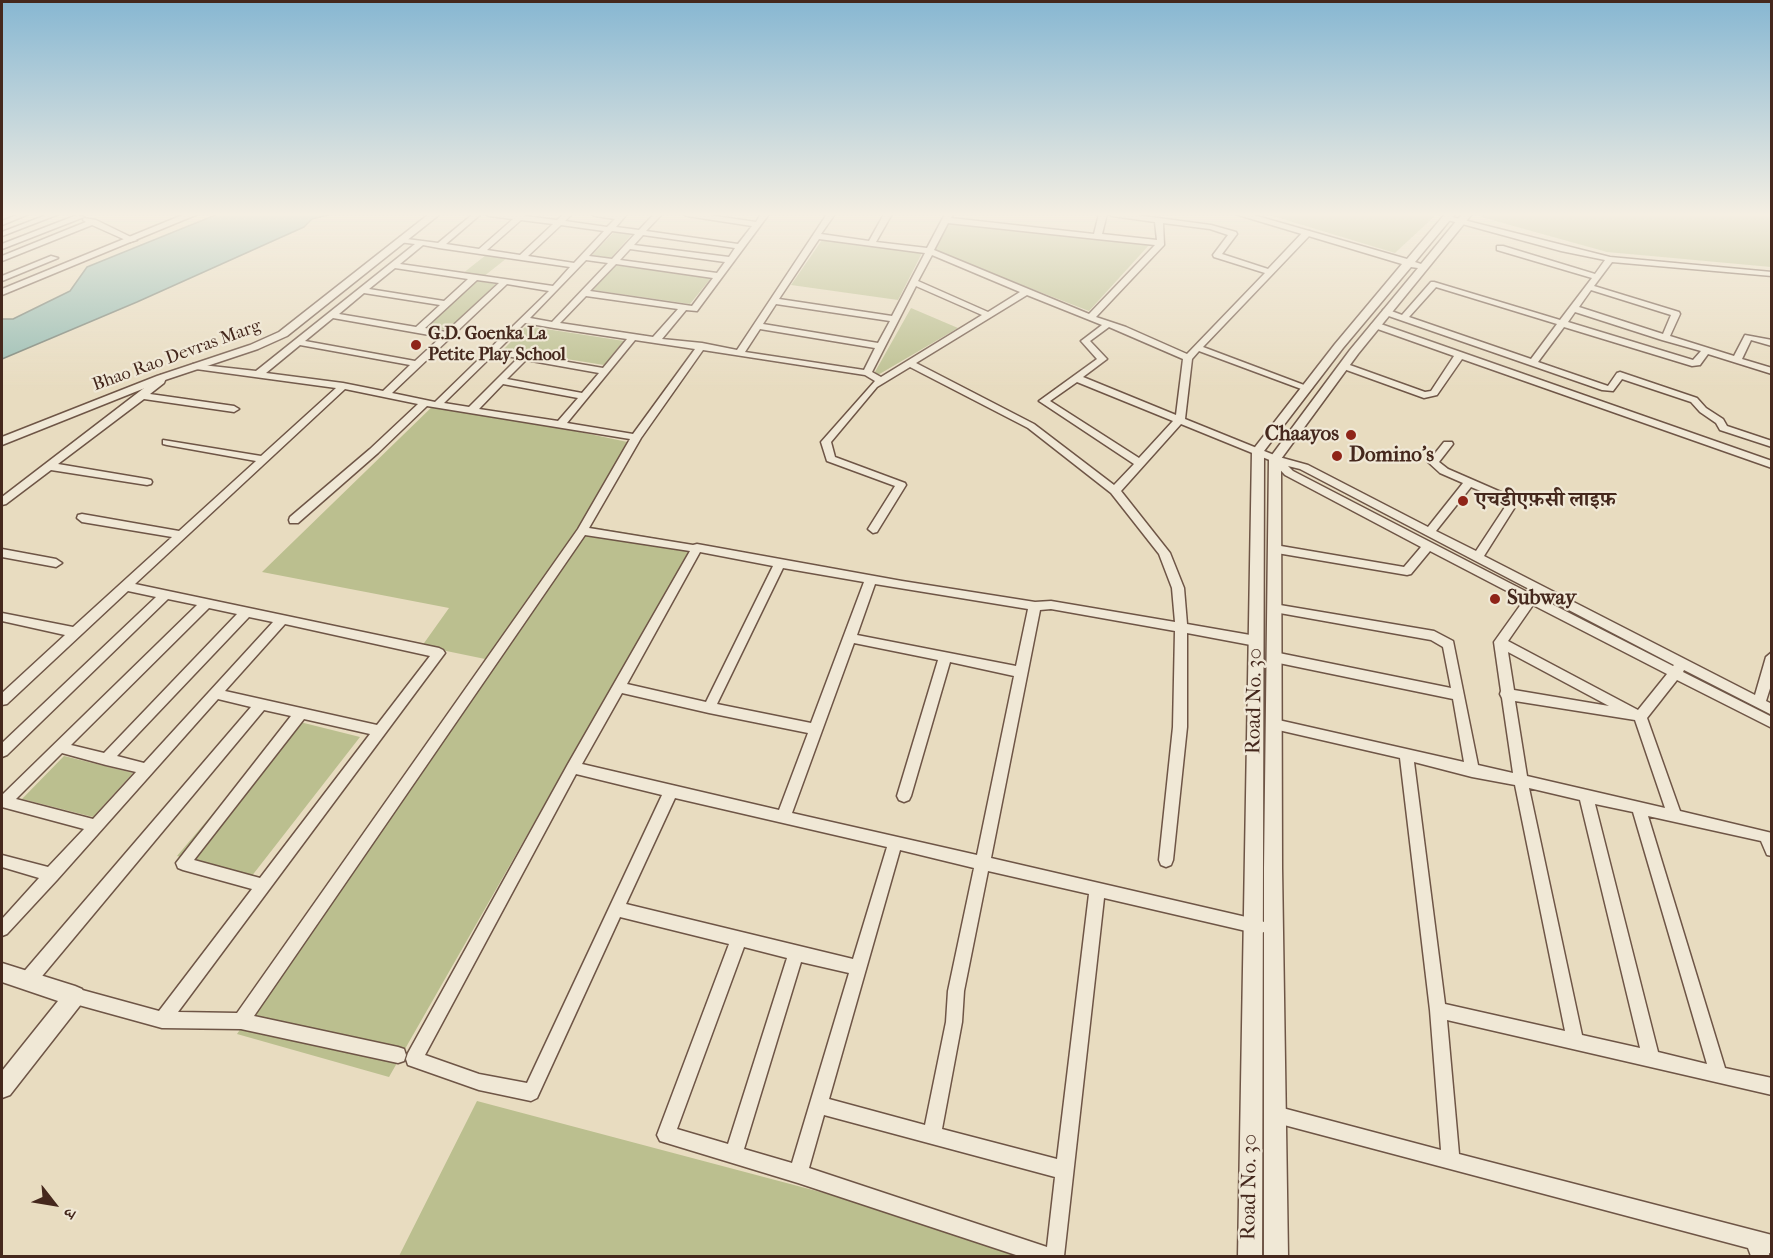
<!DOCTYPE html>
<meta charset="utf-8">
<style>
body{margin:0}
#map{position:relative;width:1773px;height:1258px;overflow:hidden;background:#e8dcc0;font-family:"IM FELL French Canon","Noto Serif Devanagari",serif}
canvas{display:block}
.frame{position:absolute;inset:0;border:3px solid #45281d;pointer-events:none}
.north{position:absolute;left:24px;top:1174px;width:60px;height:60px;-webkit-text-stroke:4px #f0e8d6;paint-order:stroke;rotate:121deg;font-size:16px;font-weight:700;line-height:24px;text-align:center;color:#45281d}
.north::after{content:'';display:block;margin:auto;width:21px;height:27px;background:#45281d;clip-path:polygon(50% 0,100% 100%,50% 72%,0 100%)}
</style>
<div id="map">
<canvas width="1773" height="1258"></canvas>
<div class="frame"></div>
<div class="north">उ</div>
</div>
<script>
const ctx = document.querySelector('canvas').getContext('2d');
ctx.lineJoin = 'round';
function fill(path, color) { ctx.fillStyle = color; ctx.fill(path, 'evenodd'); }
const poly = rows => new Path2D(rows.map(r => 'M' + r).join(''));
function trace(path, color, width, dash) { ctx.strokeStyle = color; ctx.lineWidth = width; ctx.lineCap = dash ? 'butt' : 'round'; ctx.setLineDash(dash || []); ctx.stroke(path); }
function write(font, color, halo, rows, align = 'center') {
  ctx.font = font + ' "IM FELL French Canon","Noto Serif Devanagari",serif'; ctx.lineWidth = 4.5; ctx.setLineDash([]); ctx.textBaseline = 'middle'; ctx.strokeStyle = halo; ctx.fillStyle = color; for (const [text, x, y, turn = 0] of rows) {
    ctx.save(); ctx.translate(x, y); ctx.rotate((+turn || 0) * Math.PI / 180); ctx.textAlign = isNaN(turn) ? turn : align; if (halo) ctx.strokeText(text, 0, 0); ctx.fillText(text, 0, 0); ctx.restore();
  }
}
const green = poly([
 [1266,214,1437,214,1395,253],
 [1485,214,1771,214,1771,267,1607,252,1481,217],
 [948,223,1150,244,1089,311,934,251],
 [614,232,632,234,611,258,592,255],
 [822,240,922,253,898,300,791,285],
 [486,255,507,258,483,277,462,274],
 [616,265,711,278,690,304,593,290],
 [476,281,496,284,448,330,428,327],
 [911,308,958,328,871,379],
 [526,326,624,341,604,365,504,349],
 [437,402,637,444,581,525,693,544,389,1077,237,1034,490,660,422,646,449,608,262,572],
 [292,720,360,737,251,877,177,856],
 [64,756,133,773,93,817,22,799],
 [477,1101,1062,1256,399,1256]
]);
const water = poly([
 [218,214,332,214,312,219,304,227,137,302,2,359,2,319,13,319,70,291,87,267,218,214]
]);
const minor = poly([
 [19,214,29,214,2,225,2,221,19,214],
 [49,214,59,214,2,236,2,232,49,214],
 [188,214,197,214,193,216,188,214],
 [473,214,481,214,446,244,479,249,513,219,489,216,485,214,525,214,525,216,557,220,564,214,572,214,565,221,607,227,615,219,595,216,591,214,627,214,616,227,639,230,654,214,662,214,646,231,738,244,752,226,687,216,683,214,702,214,756,222,761,214,769,214,697,311,686,310,662,339,702,343,737,350,827,214,835,214,821,234,869,241,884,214,892,214,876,242,927,248,945,214,953,214,951,218,1094,234,1099,214,1107,214,1102,234,1157,240,1155,222,1112,216,1108,214,1128,214,1211,225,1236,232,1237,234,1222,254,1268,269,1304,231,1310,231,1310,235,1203,347,1312,388,1310,390,1304,390,1199,351,1192,359,1185,419,1279,457,1308,465,1428,527,1463,483,1440,473,1428,462,1444,442,1452,442,1453,444,1439,462,1448,469,1510,496,1515,507,1484,556,1755,695,1766,657,1772,652,1772,682,1766,701,1772,704,1772,715,1684,670,1683,672,1772,717,1772,728,1677,680,1647,718,1680,811,1772,833,1772,856,1767,855,1761,841,1648,816,1725,1068,1772,1078,1772,1095,1447,1020,1459,1154,1772,1235,1772,1254,1769,1253,1769,1256,1751,1256,1748,1248,1269,1121,1266,1115,1269,1109,1275,1106,1441,1150,1430,1010,1400,758,1274,729,1269,728,1267,724,1269,720,1274,719,1464,762,1453,699,1274,662,1270,660,1268,657,1270,654,1274,652,1451,688,1443,647,1431,640,1274,612,1268,608,1274,604,1434,631,1453,641,1478,765,1513,773,1502,698,1500,694,1501,691,1494,642,1524,600,1430,551,1411,574,1407,575,1271,552,1269,549,1271,546,1275,545,1404,567,1421,547,1285,475,1272,461,1181,424,1121,491,1170,553,1184,588,1187,624,1256,636,1260,638,1262,641,1260,644,1256,646,1187,633,1187,727,1173,860,1171,865,1166,867,1161,865,1159,860,1173,727,1175,631,1051,609,1040,610,991,858,1259,920,1264,922,1267,927,1264,932,1259,934,1104,898,1064,1256,1019,1256,798,1183,660,1141,657,1135,729,944,620,917,537,1098,531,1101,479,1090,408,1065,406,1059,408,1053,568,764,690,551,585,535,254,1016,398,1047,404,1049,406,1055,404,1061,398,1063,241,1029,162,1028,75,1004,69,1002,67,996,69,990,75,988,159,1011,252,889,183,870,178,868,176,863,291,716,264,710,33,987,27,989,21,987,19,981,21,975,251,707,218,699,57,880,7,934,2,936,2,919,39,878,2,867,2,855,48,867,84,829,2,807,2,795,197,605,168,599,7,755,2,757,2,743,156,597,128,591,7,704,2,705,2,693,65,635,2,621,2,613,73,627,172,537,82,522,77,518,78,515,82,514,179,531,256,461,167,445,163,444,163,440,261,456,336,388,196,369,191,366,193,364,256,371,415,244,399,242,399,238,438,243,473,214],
 [521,220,553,224,520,255,487,250,521,220],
 [948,223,1097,239,1155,245,1089,314,934,250,948,223],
 [1163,223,1210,229,1228,235,1213,255,1214,257,1265,273,1187,354,1126,327,1096,317,1164,245,1163,223],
 [561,225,604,231,574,263,528,256,561,225],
 [612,231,635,234,612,259,589,256,612,231],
 [643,235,735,248,729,257,634,245,643,235],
 [819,239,925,253,892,316,779,299,819,239],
 [423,245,439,248,570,267,553,286,400,264,423,245],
 [630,249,725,262,717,273,620,260,630,249],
 [932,255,1020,292,988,312,918,281,932,255],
 [586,260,608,263,552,322,530,318,586,260],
 [616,264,713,278,692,306,590,291,616,264],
 [395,268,468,279,444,301,369,289,395,268],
 [477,280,499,283,446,332,425,328,477,280],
 [507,284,549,291,435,402,392,393,507,284],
 [916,286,982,315,881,377,872,372,916,286],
 [364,293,440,305,416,327,339,314,364,293],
 [1027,295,1102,325,1081,341,1097,359,1039,401,1134,464,1114,485,1034,424,916,363,1027,295],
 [586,296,678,309,653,337,560,323,586,296],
 [776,304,890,321,878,343,763,324,776,304],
 [333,318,418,333,441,337,415,361,305,341,333,318],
 [525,323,554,328,627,339,603,368,498,350,525,323],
 [1109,327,1183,359,1176,415,1083,377,1107,359,1090,341,1109,327],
 [760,329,875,348,864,370,745,352,760,329],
 [635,340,695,349,633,434,567,423,635,340],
 [300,345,410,365,383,391,343,383,266,373,300,345],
 [703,350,865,375,875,381,821,442,827,461,895,486,868,529,873,533,877,532,906,485,905,483,835,457,831,442,877,387,910,367,1028,428,1111,493,1159,554,1172,588,1175,622,1051,601,1035,602,902,581,697,544,693,545,589,528,641,438,703,350],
 [494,354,518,358,469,407,444,403,494,354],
 [526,360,599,373,582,393,507,379,526,360],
 [1077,382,1173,421,1139,458,1050,401,1077,382],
 [503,384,578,398,558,421,479,409,503,384],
 [345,389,418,404,370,449,290,517,289,520,290,523,298,523,378,453,427,406,630,439,578,529,237,1013,178,1012,445,653,443,650,439,648,135,584,345,389],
 [1288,466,1300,469,1531,590,1529,593,1374,513,1293,471,1288,466],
 [1471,487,1502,500,1505,507,1476,551,1436,531,1471,487],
 [700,552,773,566,706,702,627,684,700,552],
 [783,568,864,582,811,723,717,704,783,568],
 [875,584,1028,609,1016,666,857,635,875,584],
 [1540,595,1674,665,1673,666,1538,597,1540,595],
 [1533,605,1667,674,1638,710,1508,641,1533,605],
 [209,608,237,614,104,753,71,745,209,608],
 [249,617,273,622,144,763,117,756,249,617],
 [285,624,430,656,377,725,225,691,285,624],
 [854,643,938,660,897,796,899,800,904,802,909,800,911,796,950,662,1014,676,977,855,792,813,854,643],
 [1508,652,1609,706,1514,690,1508,652],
 [622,693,709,713,808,733,779,810,582,764,622,693],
 [1515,701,1635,720,1665,808,1527,776,1515,701],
 [304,719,370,734,260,878,194,860,304,719],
 [62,753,106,765,136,772,93,819,16,799,62,753],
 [1414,762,1472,777,1515,785,1565,1031,1445,1004,1414,762],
 [576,774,662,795,527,1083,479,1074,425,1055,576,774],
 [1529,788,1580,800,1640,1048,1582,1035,1529,788],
 [675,798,887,847,853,959,626,904,675,798],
 [1595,804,1633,812,1707,1064,1658,1052,1595,804],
 [900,850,974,868,948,991,946,1022,925,1125,829,1099,900,850],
 [988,871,1089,894,1057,1159,942,1129,962,1022,964,991,988,871],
 [744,947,787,958,728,1144,677,1129,744,947],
 [801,962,849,973,792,1163,744,1149,801,962],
 [824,1115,1055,1177,1047,1247,809,1168,824,1115],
 [77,215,84,217,2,249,2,244,77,215],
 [1444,215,1610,257,1772,272,1772,276,1612,262,1594,286,1679,312,1680,314,1670,336,1734,356,1745,335,1772,340,1772,346,1751,340,1742,359,1772,368,1772,374,1708,354,1700,365,1692,366,1564,327,1538,362,1608,386,1617,373,1620,372,1697,398,1706,408,1723,419,1727,426,1772,441,1772,447,1720,430,1716,423,1700,412,1691,402,1622,379,1613,391,1602,390,1383,314,1383,310,1386,309,1402,315,1431,282,1434,282,1560,320,1592,278,1497,250,1497,246,1503,246,1595,274,1605,260,1561,251,1444,219,1444,215],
 [1436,287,1557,324,1531,359,1409,317,1436,287],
 [1591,290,1671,315,1663,334,1579,307,1591,290],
 [1575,312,1662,340,1701,351,1693,360,1568,322,1575,312],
 [84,218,96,220,137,240,130,242,92,225,2,261,2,256,86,222,83,220,84,218],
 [51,256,58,258,2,281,2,276,51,256],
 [1375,322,1772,461,1772,468,1462,359,1437,395,1424,398,1341,368,1341,364,1347,364,1425,392,1431,391,1454,356,1372,327,1371,325,1375,322],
 [161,375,166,378,164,383,150,394,234,406,239,409,234,412,144,399,58,464,147,479,151,480,152,482,151,484,147,485,51,470,6,504,2,505,2,497,161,375],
 [2,549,56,559,62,563,56,567,2,557,2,549]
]);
const tertiary = poly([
 [185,214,198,214,2,295,2,289,185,214],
 [429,214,440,214,287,336,258,349,165,380,2,445,2,437,157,376,250,345,279,332,429,214],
 [1235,214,1250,214,1407,259,1445,214,1455,214,1415,262,1421,264,1462,214,1472,214,1358,354,1281,459,1282,868,1288,1256,1264,1256,1264,868,1269,459,1350,350,1418,268,1411,267,1343,348,1264,451,1262,1256,1238,1256,1252,451,1335,344,1402,264,1235,214],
 [2,963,75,986,82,989,85,996,82,1003,10,1095,2,1098,2,1071,58,1001,2,982,2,963]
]);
const markers = [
 [416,345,6,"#8f2418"],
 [1351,435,6,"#8f2418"],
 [1337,456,6,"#8f2418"],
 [1463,501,6,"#8f2418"],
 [1495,599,6,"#8f2418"]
];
const farPoinames = [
 ["G.D. Goenka La",428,335],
 ["Petite Play School",428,356]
];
const farStreetnames = [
 ["Bhao Rao Devras Marg",177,356,-20]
];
const poiNames = [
 ["Chaayos",1339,435,"right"],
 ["Domino's",1349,456],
 ["एचडीएफ़सी लाइफ़",1475,501],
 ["Subway",1507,599]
];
const streetNames = [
 ["Road No. 30",1255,701,-89],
 ["Road No. 30",1250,1187,-89]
];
fill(green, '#bbbf8f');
fill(water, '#97bcb2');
trace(water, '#768176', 1.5);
trace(minor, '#6e5546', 3);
trace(tertiary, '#6e5546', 3);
fill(minor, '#f0e8d6');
fill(tertiary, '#f0e8d6');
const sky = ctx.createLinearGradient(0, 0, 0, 390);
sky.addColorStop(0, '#87b7d2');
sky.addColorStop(0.55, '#f5efe3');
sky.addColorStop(1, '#f5efe300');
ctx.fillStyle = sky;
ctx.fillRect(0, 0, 1773, 390);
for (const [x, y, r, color] of markers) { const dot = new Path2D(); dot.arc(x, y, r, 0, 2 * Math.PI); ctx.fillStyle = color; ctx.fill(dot); trace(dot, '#f0e8d6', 2); }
write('bold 18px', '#45281d', '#f0e8d6', farPoinames, 'left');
write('18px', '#45281d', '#f0e8d6', farStreetnames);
write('bold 21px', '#45281d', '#f0e8d6', poiNames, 'left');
write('21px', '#45281d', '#f0e8d6', streetNames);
</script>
